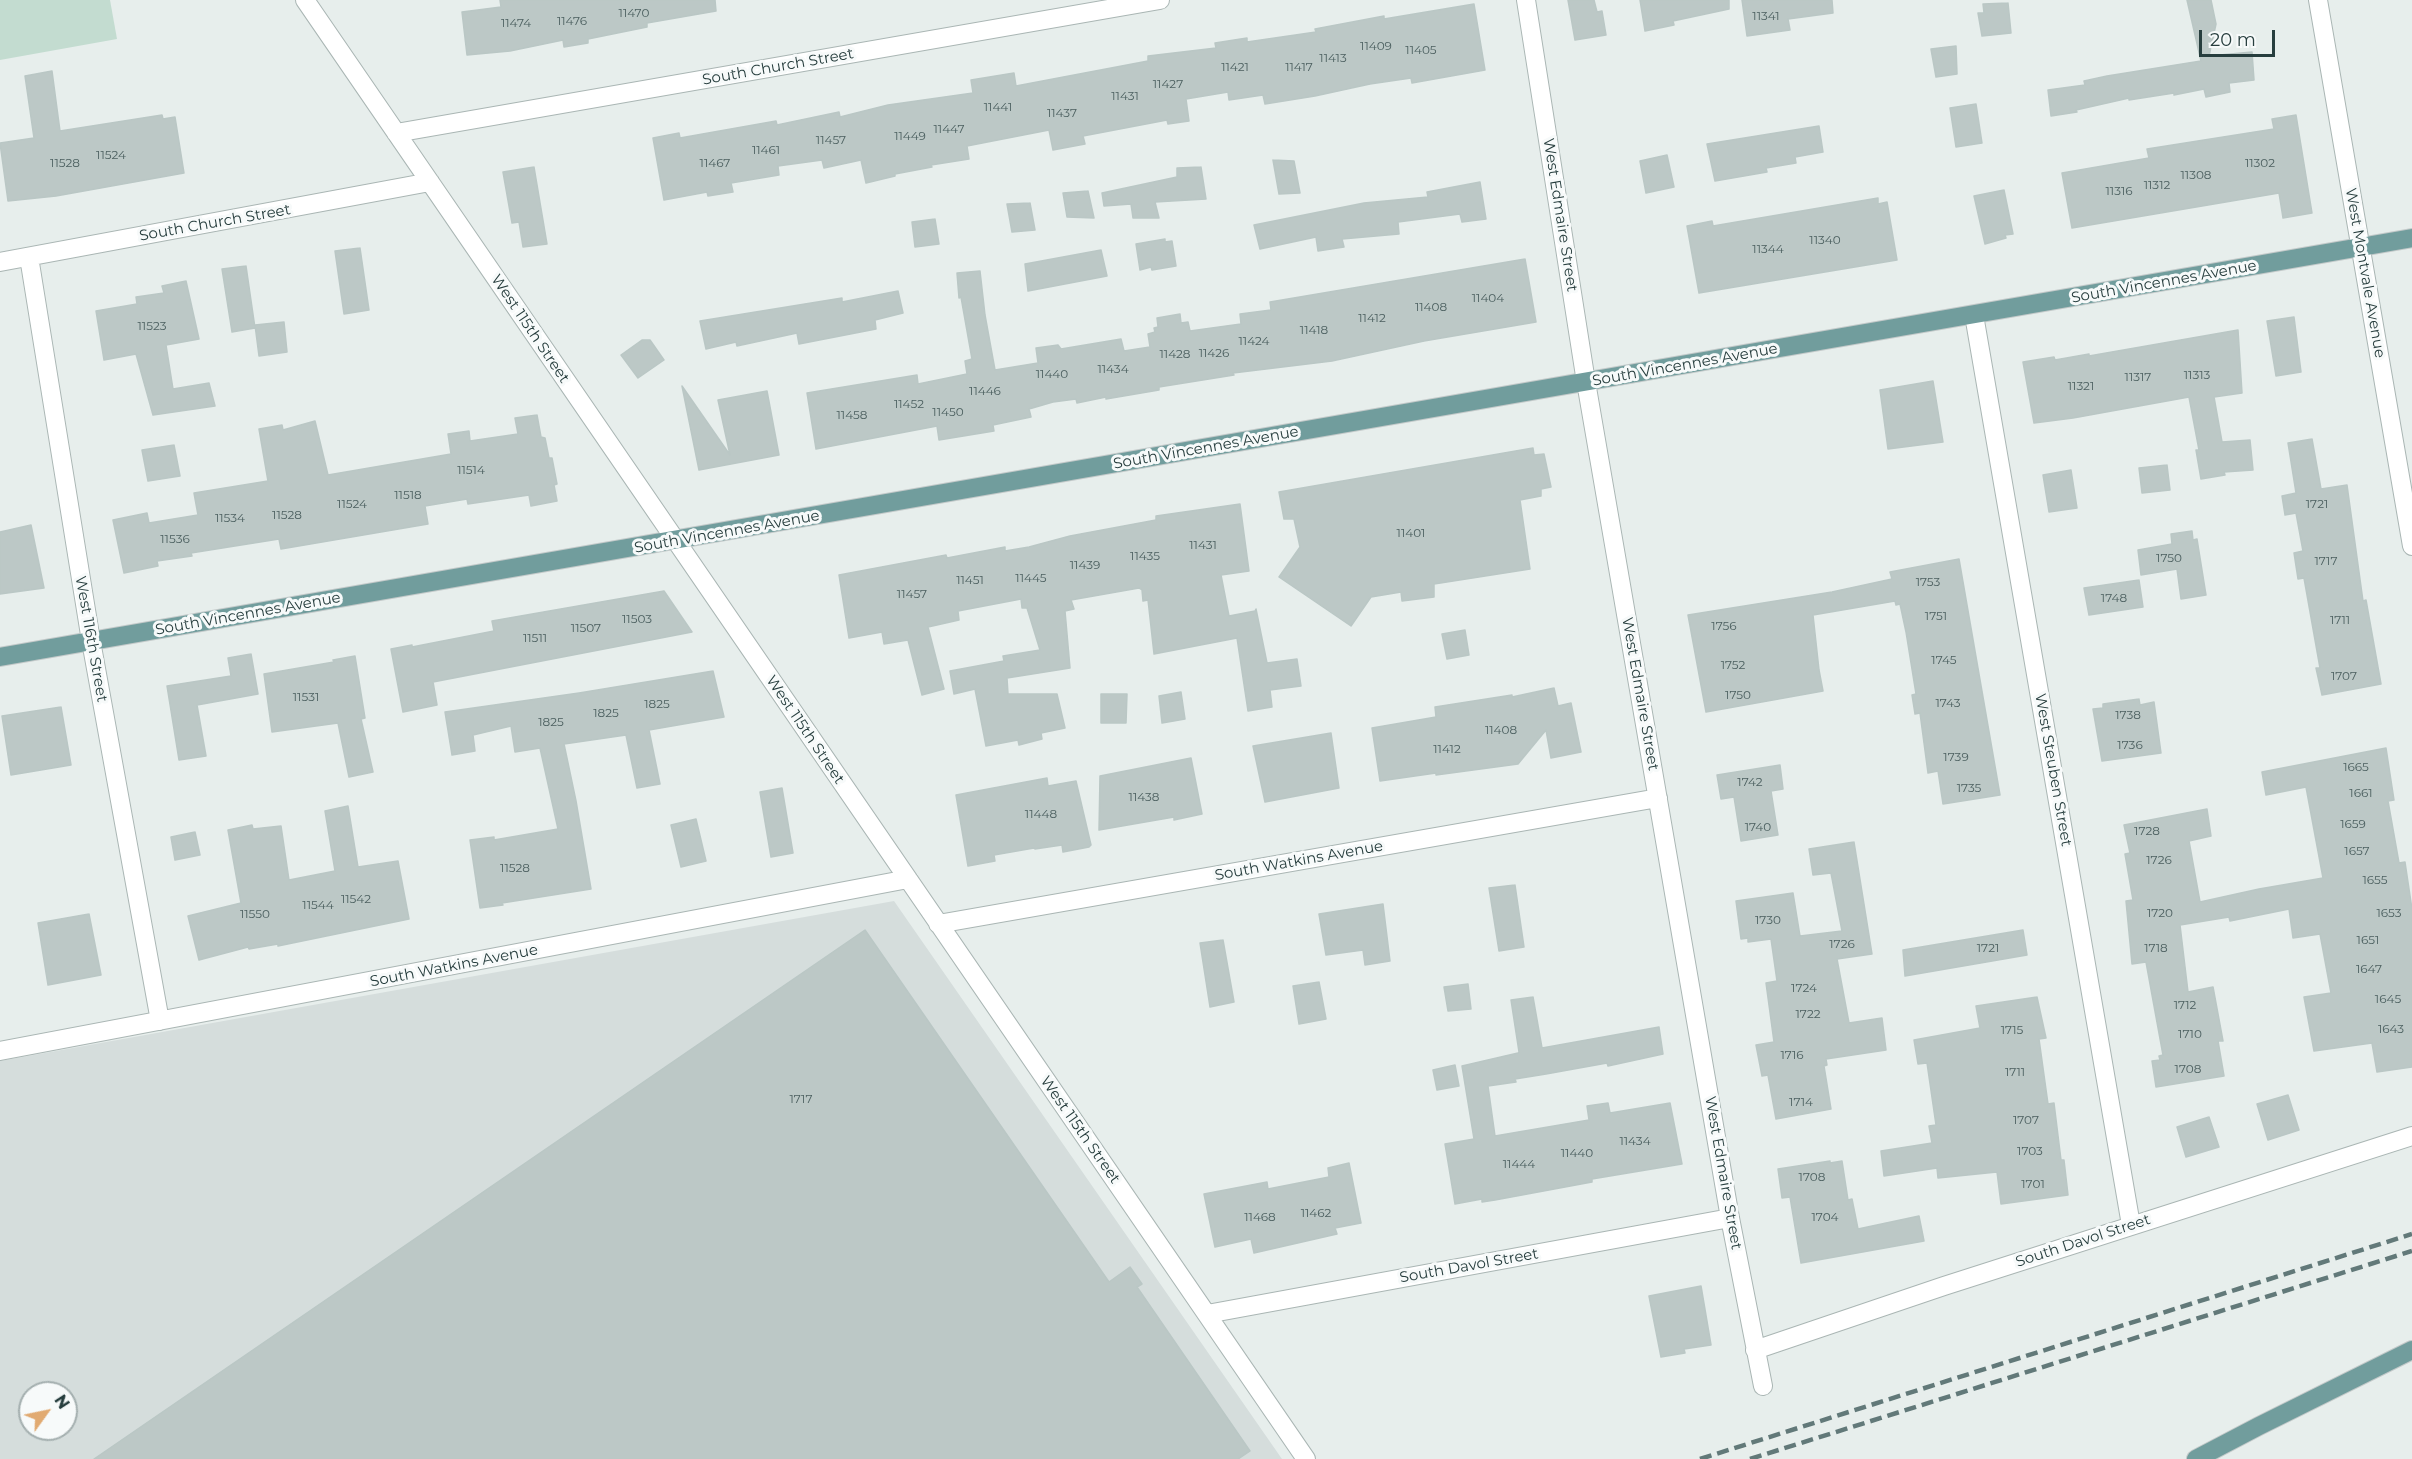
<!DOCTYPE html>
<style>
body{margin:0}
#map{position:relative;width:2412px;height:1459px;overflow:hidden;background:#e7eeec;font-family:Montserrat,sans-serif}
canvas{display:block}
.north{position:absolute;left:18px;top:1381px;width:60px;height:60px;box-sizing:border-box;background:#f7fafa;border:2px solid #a4afaf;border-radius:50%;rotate:57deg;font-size:16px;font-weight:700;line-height:24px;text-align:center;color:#273e3e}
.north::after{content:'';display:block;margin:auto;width:21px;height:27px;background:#e1aa71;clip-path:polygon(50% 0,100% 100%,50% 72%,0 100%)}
.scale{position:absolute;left:2199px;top:30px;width:76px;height:27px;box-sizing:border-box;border:3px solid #273e3e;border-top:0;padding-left:8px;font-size:18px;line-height:21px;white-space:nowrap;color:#273e3e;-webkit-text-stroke:4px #f7fafa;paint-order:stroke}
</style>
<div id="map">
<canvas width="2412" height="1459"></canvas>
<div class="north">N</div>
<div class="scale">20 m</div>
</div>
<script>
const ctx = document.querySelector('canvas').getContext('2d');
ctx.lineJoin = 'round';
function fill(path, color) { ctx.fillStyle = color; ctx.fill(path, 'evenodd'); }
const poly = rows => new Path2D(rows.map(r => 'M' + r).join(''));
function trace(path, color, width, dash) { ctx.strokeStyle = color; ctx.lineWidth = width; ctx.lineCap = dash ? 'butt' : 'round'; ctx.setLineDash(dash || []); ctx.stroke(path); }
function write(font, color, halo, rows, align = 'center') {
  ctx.font = font + ' Montserrat,sans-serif'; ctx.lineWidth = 6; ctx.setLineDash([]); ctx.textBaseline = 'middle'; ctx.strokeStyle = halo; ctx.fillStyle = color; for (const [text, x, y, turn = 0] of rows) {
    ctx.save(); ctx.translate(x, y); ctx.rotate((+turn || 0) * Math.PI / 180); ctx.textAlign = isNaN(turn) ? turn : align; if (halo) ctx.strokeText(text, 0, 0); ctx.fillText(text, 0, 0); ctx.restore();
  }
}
const built = poly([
 [894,901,1282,1459,0,1459,0,1061],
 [30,1393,66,1393,66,1429,30,1429]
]);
const green = poly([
 [0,0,110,0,117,39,0,60]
]);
const building = poly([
 [500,0,715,0,716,11,647,23,647,27,588,39,588,43,564,47,563,40,510,51,467,55,462,12,501,7,500,0],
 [1568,0,1594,0,1597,12,1602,11,1606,35,1575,40,1568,0],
 [1640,0,1729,0,1729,9,1673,21,1674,25,1645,31,1640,0],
 [1742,0,1832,0,1833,13,1788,19,1790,30,1747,36,1742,0],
 [2187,0,2211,0,2216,24,2209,56,2252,52,2254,80,2229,83,2230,92,2206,97,2204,89,2174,95,2174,93,2129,100,2129,98,2076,110,2077,112,2051,116,2048,90,2085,85,2084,81,2107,76,2201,61,2187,0],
 [2008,3,2011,33,1982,36,1978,13,1984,13,1983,4,2008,3],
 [1474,4,1485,70,1412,83,1411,78,1370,84,1315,96,1265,104,1263,95,1229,100,1228,92,1186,99,1189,121,1168,124,1167,120,1083,136,1085,144,1053,150,1049,130,967,146,969,159,931,165,932,167,895,174,895,176,866,183,861,160,824,168,822,160,778,166,779,175,731,183,733,192,708,196,707,192,664,200,653,138,679,133,680,138,776,121,777,125,839,112,840,117,888,105,973,93,971,80,1014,73,1016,86,1148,61,1148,56,1216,48,1215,43,1247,38,1247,42,1316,32,1315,29,1384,16,1384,19,1474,4],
 [1956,46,1957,74,1936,77,1931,49,1956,46],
 [52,71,60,131,162,115,163,119,175,117,184,173,56,196,8,201,0,143,34,138,25,76,52,71],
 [1976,104,1982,143,1956,147,1950,108,1976,104],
 [2296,115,2312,213,2283,218,2279,193,2072,228,2062,173,2149,158,2147,149,2274,129,2272,119,2296,115],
 [1819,126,1823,152,1795,157,1796,163,1766,168,1767,172,1715,181,1707,144,1819,126],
 [1667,155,1674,187,1646,193,1640,161,1667,155],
 [1273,160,1294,161,1300,193,1279,194,1273,160],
 [534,167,547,244,523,247,519,222,512,223,503,172,534,167],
 [1201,167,1206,199,1155,202,1159,218,1133,218,1131,204,1104,206,1102,193,1177,177,1177,168,1201,167],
 [1480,182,1486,219,1462,222,1460,214,1398,222,1399,234,1342,239,1344,247,1318,251,1316,237,1260,249,1254,225,1364,203,1428,197,1427,192,1480,182],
 [2004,190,2013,234,2005,235,2006,238,1985,244,1974,196,2004,190],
 [1088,191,1094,218,1067,217,1063,193,1088,191],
 [1878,198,1878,204,1887,202,1897,260,1699,293,1687,226,1712,221,1713,226,1878,198],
 [1030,203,1035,230,1012,232,1007,204,1030,203],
 [935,219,939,244,915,247,912,222,935,219],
 [1165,239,1165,242,1172,241,1176,266,1152,270,1151,267,1140,270,1136,244,1165,239],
 [360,248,369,310,344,314,335,251,360,248],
 [1101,250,1107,276,1028,291,1025,264,1101,250],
 [1525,259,1536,322,1424,341,1332,361,1233,373,1234,375,1159,387,1159,390,1106,399,1106,397,1077,403,1076,399,1053,402,1029,409,1031,417,993,425,994,431,939,440,937,426,816,449,807,393,917,375,918,384,967,374,965,361,972,359,961,297,959,298,957,273,980,271,985,315,995,370,1038,363,1036,348,1058,345,1061,349,1121,339,1124,351,1150,347,1148,334,1155,332,1154,328,1158,327,1157,318,1180,314,1181,323,1188,322,1190,331,1241,324,1240,314,1271,310,1270,302,1525,259],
 [246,266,255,328,232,332,222,269,246,266],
 [186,281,199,339,166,345,173,389,209,383,215,406,153,415,136,354,104,360,96,311,137,304,136,297,164,293,162,286,186,281],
 [898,291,903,313,875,320,876,329,799,344,797,333,737,346,736,342,706,349,700,321,842,298,842,302,898,291],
 [2294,317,2301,372,2276,376,2267,321,2294,317],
 [284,322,287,352,259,356,255,325,284,322],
 [2238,330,2242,393,2214,397,2222,442,2250,440,2253,470,2224,472,2225,475,2201,479,2196,450,2199,450,2189,397,2073,418,2034,423,2023,362,2054,357,2055,360,2089,354,2089,356,2238,330],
 [642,340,650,340,664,360,638,378,621,355,642,340],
 [1933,381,1943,442,1888,449,1880,390,1933,381],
 [682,386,730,455,718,400,767,391,779,455,699,470,682,386],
 [537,415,541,437,545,438,549,458,552,458,557,484,554,485,557,501,531,506,529,495,468,504,467,499,425,506,428,524,281,549,279,539,191,553,192,556,157,561,158,566,124,573,113,520,147,513,149,523,198,515,194,493,268,481,259,429,282,425,283,430,315,421,328,475,451,454,448,434,469,431,470,441,518,434,515,418,537,415],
 [2312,439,2321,489,2347,485,2363,601,2366,600,2381,684,2322,695,2316,668,2320,668,2304,578,2298,579,2294,553,2303,551,2296,513,2285,515,2282,496,2296,493,2288,443,2312,439],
 [174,445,180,476,148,481,142,450,174,445],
 [1533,448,1534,455,1544,454,1551,487,1541,489,1541,496,1520,500,1530,569,1434,584,1434,597,1402,601,1401,592,1371,597,1351,626,1279,577,1300,547,1294,519,1284,519,1279,492,1533,448],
 [2167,465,2170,490,2142,493,2139,468,2167,465],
 [2071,470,2077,508,2049,512,2043,475,2071,470],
 [1240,504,1249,571,1221,575,1229,616,1255,611,1256,609,1267,663,1297,659,1301,686,1270,690,1272,707,1248,711,1237,638,1154,654,1148,600,1143,601,1142,590,1139,588,1071,600,1074,609,1065,611,1070,668,1007,678,1008,694,1057,694,1065,728,1041,733,1042,739,1019,745,1018,740,986,746,975,689,954,694,950,671,1004,661,1003,656,1040,650,1027,608,1022,608,1021,599,958,611,959,620,928,627,944,689,922,695,908,640,884,644,882,632,849,638,839,575,946,555,947,558,1005,547,1005,551,1029,547,1070,536,1156,520,1156,516,1240,504],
 [31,525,44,588,0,594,0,532,31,525],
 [2192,531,2193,540,2197,539,2206,595,2181,599,2177,569,2141,575,2138,550,2172,544,2171,534,2192,531],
 [1959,559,2000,795,1943,804,1938,771,1928,773,1920,713,1915,714,1912,695,1916,694,1906,632,1900,604,1896,605,1895,601,1813,615,1819,670,1823,691,1706,712,1688,615,1832,592,1892,579,1890,572,1959,559],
 [2139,580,2143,607,2089,615,2084,588,2139,580],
 [664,591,692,632,433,682,437,705,403,712,391,649,412,645,412,647,494,631,492,621,664,591],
 [1465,630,1469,655,1447,659,1442,634,1465,630],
 [251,654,258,694,197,705,206,756,179,760,167,686,231,676,228,658,251,654],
 [355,656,365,718,361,719,373,772,349,777,338,723,272,732,264,674,334,662,333,660,355,656],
 [713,671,724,717,649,730,660,784,637,788,626,735,564,744,576,801,591,889,502,903,503,905,480,908,470,840,494,837,494,840,558,829,540,748,515,752,511,726,473,735,475,751,452,755,445,712,579,693,713,671],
 [1554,688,1558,706,1571,703,1581,752,1551,758,1546,730,1518,764,1436,775,1436,773,1380,781,1372,728,1436,717,1435,707,1512,695,1512,697,1554,688],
 [1181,692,1185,719,1162,723,1159,696,1181,692],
 [1101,694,1127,694,1126,723,1101,723,1101,694],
 [2139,699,2140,705,2154,702,2161,753,2102,761,2093,709,2103,708,2103,704,2139,699],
 [61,707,71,765,11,775,2,716,61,707],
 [1331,733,1339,788,1265,802,1253,746,1331,733],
 [2386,748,2394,800,2388,801,2399,863,2405,862,2412,909,2412,1067,2377,1072,2372,1043,2314,1051,2304,997,2331,993,2320,934,2293,938,2289,909,2230,921,2229,917,2180,925,2188,992,2213,987,2223,1041,2218,1041,2224,1076,2156,1087,2152,1061,2160,1060,2159,1056,2163,1055,2146,962,2132,964,2126,901,2133,900,2125,854,2130,853,2124,825,2207,809,2211,836,2189,841,2200,902,2259,889,2323,878,2306,787,2266,795,2262,772,2386,748],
 [1191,758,1202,814,1174,820,1174,817,1099,830,1100,776,1191,758],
 [1780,765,1783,789,1771,791,1778,835,1741,841,1734,797,1721,799,1717,775,1780,765],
 [1047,778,1048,786,1076,781,1091,845,1089,847,1063,852,1062,845,1035,849,1034,848,994,855,995,861,968,866,956,795,1047,778],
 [782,788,793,853,771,857,760,792,782,788],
 [348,806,358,867,398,861,409,919,278,946,278,944,249,949,248,947,199,960,188,916,241,903,228,830,252,825,253,829,281,826,289,880,335,871,325,811,348,806],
 [696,819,706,861,681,867,671,825,696,819],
 [195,832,200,855,175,860,171,837,195,832],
 [1854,842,1872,954,1837,959,1849,1023,1882,1018,1886,1050,1826,1059,1827,1065,1824,1066,1831,1109,1776,1119,1768,1075,1762,1076,1756,1045,1774,1042,1766,983,1777,981,1771,939,1748,942,1748,938,1741,939,1736,901,1793,893,1800,936,1842,931,1831,873,1813,875,1809,849,1854,842],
 [1515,885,1524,947,1499,951,1489,888,1515,885],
 [1383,904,1390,961,1365,965,1363,950,1326,955,1319,914,1383,904],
 [89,914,101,975,48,985,38,923,89,914],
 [865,930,1109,1282,1130,1267,1142,1284,1137,1287,1250,1451,1238,1459,94,1459,865,930],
 [2023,930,2027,955,1905,976,1903,950,2023,930],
 [1223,940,1234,1002,1210,1007,1200,943,1223,940],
 [1319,982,1326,1019,1299,1024,1293,986,1319,982],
 [1468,984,1471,1009,1448,1011,1444,987,1468,984],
 [1533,997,1542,1048,1659,1027,1663,1054,1608,1066,1607,1063,1546,1074,1515,1079,1516,1082,1488,1086,1495,1136,1589,1120,1587,1106,1608,1103,1610,1113,1670,1103,1682,1164,1592,1179,1592,1182,1495,1200,1482,1202,1482,1199,1455,1204,1445,1144,1474,1139,1462,1066,1518,1053,1519,1052,1511,1000,1533,997],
 [2037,997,2046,1038,2039,1039,2048,1104,2054,1103,2061,1160,2064,1160,2068,1195,2001,1204,1997,1172,1938,1178,1937,1168,1884,1176,1881,1151,1932,1143,1929,1126,1936,1125,1927,1063,1918,1064,1914,1040,1980,1028,1976,1006,2037,997],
 [1455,1065,1459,1086,1437,1090,1433,1070,1455,1065],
 [2288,1095,2299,1130,2268,1140,2257,1104,2288,1095],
 [2209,1117,2219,1147,2186,1157,2177,1127,2209,1117],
 [1830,1161,1830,1163,1842,1161,1848,1200,1852,1199,1858,1229,1919,1216,1924,1241,1801,1263,1790,1197,1782,1198,1778,1169,1830,1161],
 [1349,1163,1361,1223,1335,1228,1337,1234,1254,1253,1251,1239,1215,1247,1204,1194,1267,1182,1268,1189,1329,1177,1328,1168,1349,1163],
 [1701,1286,1711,1345,1684,1349,1685,1353,1661,1357,1649,1296,1701,1286]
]);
const minor = poly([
 [305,0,1306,1459],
 [1526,0,1586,382,1730,1218,1763,1386],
 [2318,0,2412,546],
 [396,133,1160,0],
 [29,257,91,641,160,1021],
 [0,262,430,182],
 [1974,315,2131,1225],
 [938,924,1658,798],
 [0,1051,908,879],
 [1207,1314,1730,1218],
 [1755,1350,1944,1286,2412,1136]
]);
const major = poly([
 [0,657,2412,238],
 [2196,1459,2259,1426,2412,1350]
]);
const rail = poly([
 [1700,1459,2412,1234],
 [1750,1459,2412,1251]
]);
const numberNames = [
 ["11470",634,13],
 ["11341",1766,16],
 ["11476",572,21],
 ["11474",516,23],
 ["11409",1376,46],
 ["11405",1421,50],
 ["11413",1333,58],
 ["11421",1235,67],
 ["11417",1299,67],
 ["11427",1168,84],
 ["11431",1125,96],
 ["11441",998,107],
 ["11437",1062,113],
 ["11447",949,129],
 ["11449",910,136],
 ["11457",831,140],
 ["11461",766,150],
 ["11524",111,155],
 ["11528",65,163],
 ["11467",715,163],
 ["11302",2260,163],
 ["11308",2196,175],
 ["11312",2157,185],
 ["11316",2119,191],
 ["11340",1825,240],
 ["11344",1768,249],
 ["11404",1488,298],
 ["11408",1431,307],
 ["11412",1372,318],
 ["11523",152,326],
 ["11418",1314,330],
 ["11424",1254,341],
 ["11426",1214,353],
 ["11428",1175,354],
 ["11434",1113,369],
 ["11440",1052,374],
 ["11313",2197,375],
 ["11317",2138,377],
 ["11321",2081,386],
 ["11446",985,391],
 ["11452",909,404],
 ["11450",948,412],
 ["11458",852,415],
 ["11514",471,470],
 ["11518",408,495],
 ["11524",352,504],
 ["1721",2317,504],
 ["11528",287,515],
 ["11534",230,518],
 ["11401",1411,533],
 ["11536",175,539],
 ["11431",1203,545],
 ["11435",1145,556],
 ["1750",2169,558],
 ["1717",2326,561],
 ["11439",1085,565],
 ["11445",1031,578],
 ["11451",970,580],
 ["1753",1928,582],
 ["11457",912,594],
 ["1748",2114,598],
 ["1751",1936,616],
 ["11503",637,619],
 ["1711",2340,620],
 ["1756",1724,626],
 ["11507",586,628],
 ["11511",535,638],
 ["1745",1944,660],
 ["1752",1733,665],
 ["1707",2344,676],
 ["1750",1738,695],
 ["11531",306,697],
 ["1743",1948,703],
 ["1825",657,704],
 ["1825",606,713],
 ["1738",2128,715],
 ["1825",551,722],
 ["11408",1501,730],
 ["1736",2130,745],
 ["11412",1447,749],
 ["1739",1956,757],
 ["1665",2356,767],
 ["1742",1750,782],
 ["1735",1969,788],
 ["1661",2361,793],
 ["11438",1144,797],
 ["11448",1041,814],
 ["1659",2353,824],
 ["1740",1758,827],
 ["1728",2147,831],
 ["1657",2357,851],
 ["1726",2159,860],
 ["11528",515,868],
 ["1655",2375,880],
 ["11542",356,899],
 ["11544",318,905],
 ["1720",2160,913],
 ["1653",2389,913],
 ["11550",255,914],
 ["1730",1768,920],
 ["1651",2368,940],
 ["1726",1842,944],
 ["1721",1988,948],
 ["1718",2156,948],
 ["1647",2369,969],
 ["1724",1804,988],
 ["1645",2388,999],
 ["1712",2185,1005],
 ["1722",1808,1014],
 ["1643",2391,1029],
 ["1715",2012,1030],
 ["1710",2190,1034],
 ["1716",1792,1055],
 ["1708",2188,1069],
 ["1711",2015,1072],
 ["1717",801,1099],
 ["1714",1801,1102],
 ["1707",2026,1120],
 ["11434",1635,1141],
 ["1703",2030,1151],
 ["11440",1577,1153],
 ["11444",1519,1164],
 ["1708",1812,1177],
 ["1701",2033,1184],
 ["11462",1316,1213],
 ["11468",1260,1217],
 ["1704",1825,1217]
];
const streetNames = [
 ["South Church Street",778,67,-10],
 ["West Edmaire Street",1560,215,81],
 ["South Church Street",215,223,-10],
 ["West Montvale Avenue",2365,273,80],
 ["South Vincennes Avenue",2164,282,-10],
 ["West 115th Street",530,329,56],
 ["South Vincennes Avenue",1685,365,-10],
 ["South Vincennes Avenue",1206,448,-10],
 ["South Vincennes Avenue",727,532,-10],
 ["South Vincennes Avenue",248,614,-10],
 ["West 116th Street",91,639,80],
 ["West Edmaire Street",1640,694,80],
 ["West 115th Street",805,730,56],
 ["West Steuben Street",2053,770,80],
 ["South Watkins Avenue",1299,861,-10],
 ["South Watkins Avenue",454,966,-11],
 ["West 115th Street",1080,1130,55],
 ["West Edmaire Street",1723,1173,80],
 ["South Davol Street",2083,1241,-18],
 ["South Davol Street",1469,1266,-10]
];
fill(built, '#d5dddc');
fill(green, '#c3dcd0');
fill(building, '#bcc8c6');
trace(building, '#bac7c5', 1.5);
trace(minor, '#aab6b4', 20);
trace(major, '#c3c9c9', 20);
trace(minor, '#fff', 18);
trace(major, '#719d9d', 18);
trace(rail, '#627979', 4.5, [12, 6]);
write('12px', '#4c6060', null, numberNames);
write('15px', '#273e3e', '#f7fafa', streetNames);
</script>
